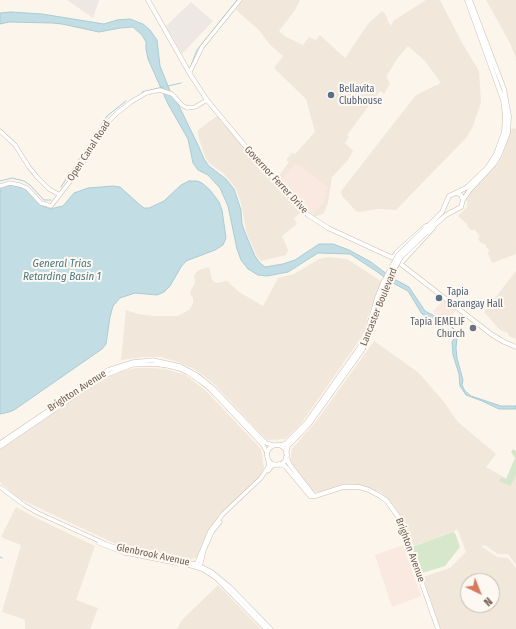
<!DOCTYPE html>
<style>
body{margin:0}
#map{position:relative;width:516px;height:629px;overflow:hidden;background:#fbf5ec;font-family:"Fira Sans Condensed",sans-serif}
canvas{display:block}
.north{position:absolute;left:460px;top:573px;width:40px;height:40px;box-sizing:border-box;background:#fdf9f2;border:1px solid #c6bbb2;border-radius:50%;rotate:137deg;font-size:11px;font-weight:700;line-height:16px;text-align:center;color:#735e51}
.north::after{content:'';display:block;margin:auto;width:14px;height:18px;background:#d57c60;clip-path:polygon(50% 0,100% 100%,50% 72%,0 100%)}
</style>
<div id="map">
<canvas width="516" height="629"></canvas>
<div class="north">N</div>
</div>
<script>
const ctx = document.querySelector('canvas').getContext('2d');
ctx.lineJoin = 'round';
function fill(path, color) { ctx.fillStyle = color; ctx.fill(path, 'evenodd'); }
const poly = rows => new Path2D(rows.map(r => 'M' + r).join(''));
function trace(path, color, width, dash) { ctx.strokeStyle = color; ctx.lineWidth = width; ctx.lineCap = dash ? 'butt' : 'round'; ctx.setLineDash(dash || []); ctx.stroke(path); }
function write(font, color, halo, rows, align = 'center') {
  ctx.font = font + ' "Fira Sans Condensed",sans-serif'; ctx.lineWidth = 4; ctx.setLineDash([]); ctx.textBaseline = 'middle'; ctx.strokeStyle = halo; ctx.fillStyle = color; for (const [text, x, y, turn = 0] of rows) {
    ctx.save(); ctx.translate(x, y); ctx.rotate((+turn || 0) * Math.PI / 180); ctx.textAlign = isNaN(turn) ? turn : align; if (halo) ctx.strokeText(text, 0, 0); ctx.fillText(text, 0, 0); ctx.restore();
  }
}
const residential = poly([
 [243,0,300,0,295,10,279,31,286,37,303,45,309,37,316,40,320,35,345,58,368,24,382,11,386,15,388,22,392,26,393,21,426,0,440,0,461,41,479,71,481,102,473,126,466,138,396,210,377,209,359,212,356,211,342,196,341,191,416,95,441,83,425,61,408,46,397,59,386,77,390,83,384,94,380,91,347,135,349,137,345,143,353,151,348,160,332,177,328,202,324,213,315,217,278,177,289,162,286,160,292,153,295,154,315,132,306,99,274,68,283,56,269,44,259,30,236,10],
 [486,0,516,0,516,58,510,43],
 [217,116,253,157,303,211,294,218,297,224,282,236,288,250,286,255,261,261,257,256,247,234,241,203,235,187,223,173,209,163,205,157,198,135,198,130],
 [512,128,516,129,516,254,492,263,488,254,489,250,486,247,486,245,480,242,478,238,480,237,475,230,471,230,467,226,467,224,458,216,467,207,467,200,470,194,497,165,502,157],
 [329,257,347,259,381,281,368,316,363,335,300,425,285,439,268,440,266,439,212,382,194,369,178,362,161,357,143,357,121,360,126,310,138,314,154,316,177,316,184,313,190,309,193,304,193,298,190,294,191,290,195,283,194,275,199,270,209,267,212,279,214,282,217,283,227,281,239,292,263,306,267,299,278,278,294,274,319,259],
 [516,271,516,339,509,336,508,333,500,330,484,312],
 [374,341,419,373,443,401,458,422,496,454,486,467,509,480,516,466,516,565,508,554,498,554,485,545,481,546,497,557,508,558,516,568,516,629,438,629,423,577,450,568,466,552,458,531,456,529,455,531,411,547,401,517,393,504,380,492,371,489,352,484,343,484,320,492,312,491,290,461,292,449,318,419],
 [468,581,492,581,492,605,468,605],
 [137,368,150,368,165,369,185,375,196,383,206,391,261,449,264,469,256,482,224,512,210,531,197,557,189,560,127,549,62,519,18,498,0,482,0,449,79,395,108,377,122,371],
 [16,507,36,518,95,546,76,600,98,608,90,629,25,629,25,620,23,619,2,612,21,545,1,537],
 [218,585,261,629,177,629,182,620]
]);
const commercial = poly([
 [295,163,305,169,328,187,324,202,313,214,281,180],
 [444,300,456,310,449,319,439,317,433,311],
 [403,545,421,596,392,607,375,555]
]);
const industrial = poly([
 [67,0,99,0,93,18],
 [191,2,213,21,182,54,166,26]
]);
const green = poly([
 [513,449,516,451,516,476,510,486,499,481,501,477,506,479,515,458,511,452],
 [453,532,455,533,460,547,445,566,422,573,412,547]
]);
const water = poly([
 [11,12,42,14,104,24,117,20,130,19,143,24,150,30,157,40,160,66,172,96,178,104,198,145,204,159,209,166,226,179,234,189,241,210,242,224,246,235,255,256,260,263,265,267,283,264,295,260,319,244,333,244,349,250,371,262,392,278,409,287,425,311,448,323,454,329,457,337,456,348,457,358,463,380,462,385,465,391,471,396,501,406,516,406,516,409,499,409,482,401,466,395,460,386,459,374,453,355,452,342,455,337,455,334,452,327,445,323,443,323,442,324,422,314,408,291,391,282,376,271,350,254,318,253,288,272,267,276,258,275,248,269,241,260,237,249,228,206,220,188,208,175,198,170,193,163,188,139,168,104,148,59,146,49,146,42,142,35,133,27,120,28,99,32,62,24,52,23,9,22,0,24,0,13,11,12],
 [189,181,197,181,202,183,210,190,219,202,222,210,226,238,223,245,215,250,186,261,181,267,170,286,164,292,157,295,135,293,120,298,113,306,110,317,106,344,102,349,14,410,9,412,0,414,0,187,11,185,24,188,43,206,50,209,63,206,74,193,88,188,113,186,120,187,139,204,144,208,149,208,164,201,181,185,189,181]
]);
const stream = poly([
 [190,68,197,50,237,0],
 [168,86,181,83],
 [142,92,163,87],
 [0,181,12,178,24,181,30,185,44,200,51,200],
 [61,187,107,116,126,101],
 [0,557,2,558]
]);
const tertiary = poly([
 [190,72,202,47,240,0],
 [0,131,15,145,29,167,37,177,49,189,60,195],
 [0,186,10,183,20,185,27,188,41,203,51,206,75,175,110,120,117,113,131,102,146,93,160,90,172,94,182,105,187,108,195,107,207,100],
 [0,443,108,370,133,362,153,360,180,366,197,375,212,387,266,443,273,445],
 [0,447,104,376,132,365,154,364,168,366,180,369,188,373,200,381,210,389,263,445,267,453],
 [268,471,273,465,276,464],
 [0,487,24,505,38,513,106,544,122,550,142,555,196,564,212,572,230,587,271,629],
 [99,543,125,553,176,563],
 [188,565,202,569,216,578,266,629],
 [196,565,210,531,223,514,261,478,268,467,269,464,268,460],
 [200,567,204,550,212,532,220,522]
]);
const secondary = poly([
 [148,0,190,74,207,100,255,158,308,215,328,228,393,258,491,334,504,342,516,347],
 [463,200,469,191,494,164,499,156,508,133,509,116,504,89,470,0],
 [425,229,442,212,449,196,466,188,487,168,496,154,504,132,505,116,503,100,467,0],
 [427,232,446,215,461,207,463,200,461,195,457,193],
 [393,258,397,252,426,226],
 [401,263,433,228],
 [280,445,285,444,307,422,360,347,366,335,377,298],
 '267 455a10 10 0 1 1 20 0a10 10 0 1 1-20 0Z',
 [286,453,288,446,309,424,363,349,372,329,380,299],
 [286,457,290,465,314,496],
 [279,464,285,466,310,496,315,496,343,487,359,487,369,490,380,496,387,501,399,518,438,629]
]);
const secondaryBridge = poly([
 [377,298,383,283,398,255,425,229],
 [380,299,386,284,401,257,427,232]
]);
const markers = [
 [331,95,4,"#5c6f8a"],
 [439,298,4,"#5c6f8a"],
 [473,328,4,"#6b7280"]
];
const serviceNames = [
 ["Bellavita",339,89],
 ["Clubhouse",339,101],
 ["Tapia",447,292],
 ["Barangay Hall",447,304]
];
const streetNames = [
 ["Open Canal Road",89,151,-57],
 ["Governor Ferrer Drive",276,180,47],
 ["Lancaster Boulevard",379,307,-68],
 ["Brighton Avenue",77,391,-33],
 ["Brighton Avenue",410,550,70],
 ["Glenbrook Avenue",153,555,12]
];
const worshipNames = [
 ["Tapia IEMELIF",465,322],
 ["Church",465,334]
];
const waterNames = [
 ["General Trias",62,264],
 ["Retarding Basin 1",62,277]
];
fill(residential, '#f1e7db');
fill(commercial, '#f9e9e1');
fill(industrial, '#ede8e4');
fill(green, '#d6e7cb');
fill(water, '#c2dde3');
trace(water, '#a9ccd3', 1);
trace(stream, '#a9ccd3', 1);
trace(tertiary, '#ccbeb3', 4.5);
trace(secondary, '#cebeb0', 5);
trace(tertiary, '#fff', 3.5);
trace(secondary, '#fff', 4);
trace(secondaryBridge, '#cebeb0', 5, []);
trace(secondaryBridge, '#fff', 4);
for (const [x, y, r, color] of markers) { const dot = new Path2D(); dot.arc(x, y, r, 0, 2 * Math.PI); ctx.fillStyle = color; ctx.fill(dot); trace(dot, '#fdf9f2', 1.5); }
write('10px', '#4e5e75', '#fdf9f2', serviceNames, 'left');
write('10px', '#735e51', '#fdf9f2', streetNames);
write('10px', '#5b616d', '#fdf9f2', worshipNames, 'right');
write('italic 11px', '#4d7a84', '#fdf9f2', waterNames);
</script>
